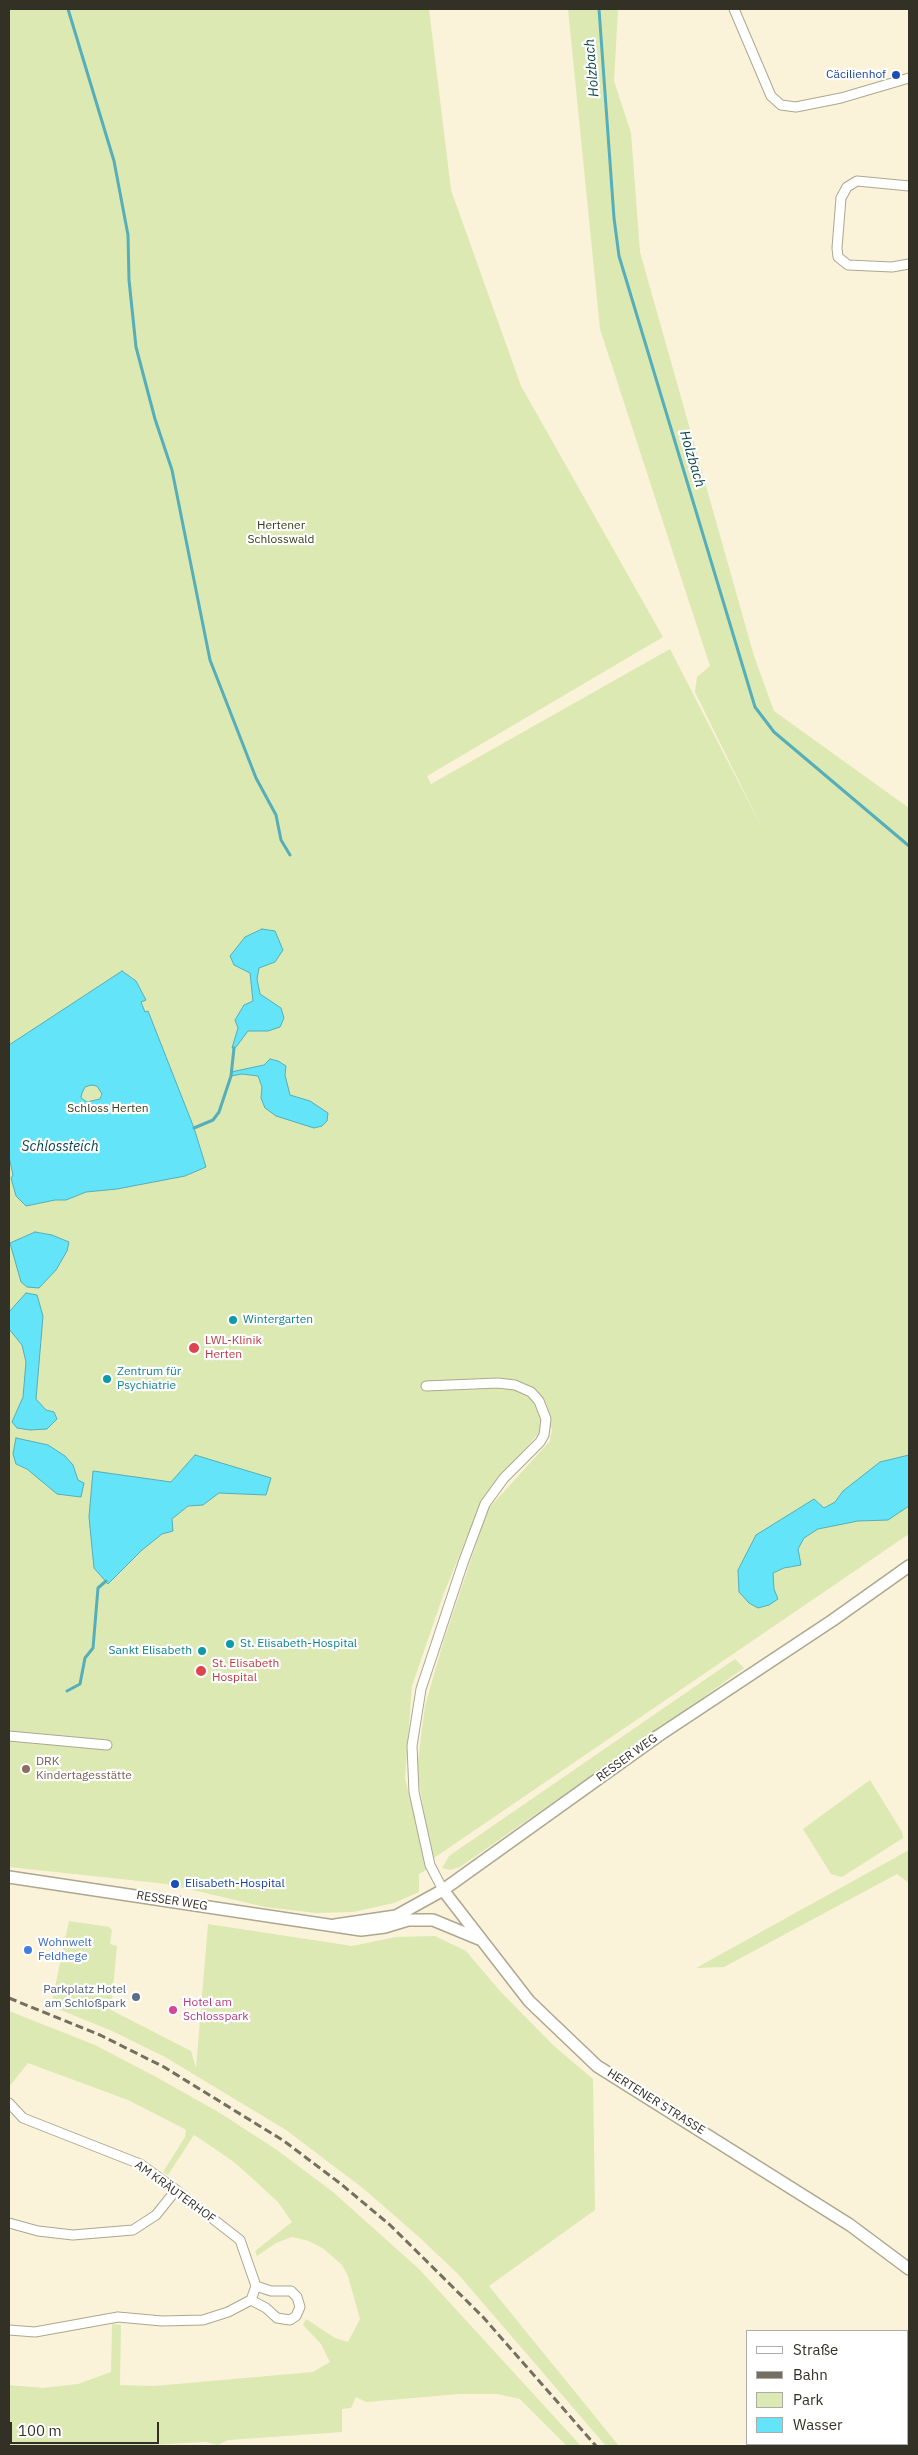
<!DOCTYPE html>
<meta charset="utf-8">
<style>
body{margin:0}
#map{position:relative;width:918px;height:2455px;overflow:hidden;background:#faf3d9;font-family:"IBM Plex Sans",sans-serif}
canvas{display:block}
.frame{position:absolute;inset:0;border:10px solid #333026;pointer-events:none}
.legend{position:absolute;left:746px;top:2330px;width:162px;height:115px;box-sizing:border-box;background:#fff;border:1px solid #adaca8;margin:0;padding:6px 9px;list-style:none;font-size:15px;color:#333026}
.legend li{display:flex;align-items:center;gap:10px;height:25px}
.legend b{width:25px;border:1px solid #adaca8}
.scale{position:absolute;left:10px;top:2422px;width:149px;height:22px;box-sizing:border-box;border:2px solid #333026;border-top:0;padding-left:6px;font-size:15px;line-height:18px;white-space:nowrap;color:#333026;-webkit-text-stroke:4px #fff;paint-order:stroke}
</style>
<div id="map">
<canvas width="918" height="2455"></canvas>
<div class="frame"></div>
<ul class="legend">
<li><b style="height:6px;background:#fff"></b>Straße</li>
<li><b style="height:6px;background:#746f60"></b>Bahn</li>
<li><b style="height:14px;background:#dce9b2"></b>Park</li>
<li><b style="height:14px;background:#63e4f9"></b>Wasser</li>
</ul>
<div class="scale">100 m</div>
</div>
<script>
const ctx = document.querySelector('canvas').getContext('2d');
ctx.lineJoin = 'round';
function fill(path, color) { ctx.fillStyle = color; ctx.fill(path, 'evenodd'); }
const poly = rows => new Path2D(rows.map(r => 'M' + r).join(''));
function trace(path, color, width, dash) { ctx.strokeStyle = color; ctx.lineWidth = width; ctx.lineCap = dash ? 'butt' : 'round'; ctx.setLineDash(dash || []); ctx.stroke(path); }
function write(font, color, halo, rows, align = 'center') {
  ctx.font = font + ' "IBM Plex Sans",sans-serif'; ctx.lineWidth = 4.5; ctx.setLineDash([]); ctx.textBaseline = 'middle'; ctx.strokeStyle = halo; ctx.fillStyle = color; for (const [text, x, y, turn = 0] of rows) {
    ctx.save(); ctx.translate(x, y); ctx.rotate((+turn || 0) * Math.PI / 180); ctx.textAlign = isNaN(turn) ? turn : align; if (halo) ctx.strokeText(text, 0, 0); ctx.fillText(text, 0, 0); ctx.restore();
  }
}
const green = poly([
 [9,9,429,9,451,190,521,386,663,637,427,776,431,784,670,649,762,828,695,692,697,677,710,666,600,329,568,9,618,9,614,81,631,133,640,252,754,656,774,711,909,808,909,1534,434,1858,426,1828,417,1768,425,1706,443,1643,488,1509,550,1441,552,1428,536,1436,481,1502,444,1593,412,1686,405,1778,428,1869,419,1874,419,1892,394,1903,353,1912,316,1913,265,1907,167,1884,9,1867],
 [735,1659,744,1668,680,1714,460,1867,450,1870,442,1868,449,1856],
 [870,1780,902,1832,903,1838,842,1877,831,1874,803,1829],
 [909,1850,909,1883,897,1874,724,1967,696,1968],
 [69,1921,109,1927,112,1930,110,1944,117,1946,111,2010,191,2051,196,2068,208,1924,352,1946,396,1937,435,1936,466,1951,500,1991,553,2045,593,2079,595,2210,489,2286,619,2446,606,2446,458,2274,419,2237,364,2189,286,2130,165,2057,112,2031,51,2006],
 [9,2011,95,2045,158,2078,220,2113,277,2150,333,2192,419,2269,581,2446,567,2446,520,2399,497,2394,460,2394,366,2402,356,2397,351,2408,342,2409,342,2432,228,2440,218,2445,205,2442,131,2446,9,2446,9,2385,43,2388,78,2384,111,2372,112,2324,121,2325,120,2385,154,2386,313,2372,330,2362,321,2344,303,2325,306,2319,335,2338,348,2342,360,2319,348,2276,342,2265,324,2249,309,2241,292,2237,276,2243,257,2256,255,2251,292,2222,278,2202,253,2179,234,2162,196,2136,194,2135,168,2175,163,2172,185,2137,186,2130,179,2126,128,2100,28,2063,9,2087]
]);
const water = poly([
 [262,929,275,931,283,950,275,962,259,968,257,979,260,994,281,1008,284,1018,280,1027,268,1031,248,1031,236,1047,232,1048,238,1028,235,1020,244,1005,253,1001,250,973,234,965,230,956,245,937,262,929],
 [122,971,136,981,146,1000,141,1002,145,1012,148,1011,194,1128,206,1167,185,1176,117,1189,86,1192,66,1200,55,1200,26,1206,16,1196,11,1178,13,1175,9,1157,9,1045,122,971],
 [91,1085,97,1086,102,1094,100,1099,87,1102,81,1098,82,1093,85,1087,91,1085],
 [270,1059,278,1061,286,1066,285,1075,290,1095,310,1101,328,1113,327,1121,322,1126,314,1128,276,1116,265,1108,261,1098,262,1087,258,1076,242,1074,231,1076,231,1072,264,1065,270,1059],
 [35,1232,52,1235,69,1242,67,1251,56,1270,39,1288,27,1287,21,1282,10,1243,35,1232],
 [26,1293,37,1295,43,1316,36,1399,46,1410,54,1412,57,1419,47,1429,30,1430,17,1428,12,1422,23,1397,26,1362,22,1345,9,1329,9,1312,26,1293],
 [16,1438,48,1445,65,1456,73,1465,78,1480,84,1483,81,1497,57,1494,27,1469,16,1464,13,1454,16,1438],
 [195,1455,271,1478,266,1495,219,1493,203,1505,188,1506,172,1519,173,1531,162,1534,142,1550,108,1584,94,1568,89,1517,93,1471,171,1482,195,1455],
 [909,1455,909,1506,888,1520,858,1521,818,1529,804,1538,798,1549,801,1565,784,1568,773,1573,774,1589,778,1599,769,1605,758,1608,749,1603,739,1592,738,1570,756,1535,814,1499,824,1508,835,1502,843,1491,880,1462,909,1455]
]);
const stream = poly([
 [68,9,114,161,128,235,129,280,136,347,155,419,172,470,210,660,256,778,276,815,281,840,290,855],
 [599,9,614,218,619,256,755,707,774,732,909,846],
 [194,1128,213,1120,219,1112,231,1076,234,1048],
 [67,1691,80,1684,85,1658,93,1648,98,1588,106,1581]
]);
const minor = poly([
 [734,9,771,96,781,105,796,107,841,98,909,78],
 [909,186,857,181,847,187,841,198,837,248,838,257,848,265,892,267,909,264],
 [426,1386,498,1383,515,1385,531,1392,539,1401,546,1419,544,1435,540,1442,504,1478,485,1504,463,1563,421,1689,412,1746,414,1792,430,1865,443,1890],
 [9,1736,107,1745],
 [9,2103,23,2118,140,2164,176,2190,240,2240,256,2286],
 [9,2223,38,2231,73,2235,133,2230,156,2215,176,2190],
 [9,2330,35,2332,118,2317,162,2321,203,2320,228,2312,251,2300,256,2286,271,2291,291,2291,297,2297,300,2307,296,2316,290,2320,277,2318,266,2308,251,2300]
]);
const secondary = poly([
 [9,1877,361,1930,385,1927,408,1920,433,1920,479,1939],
 [443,1890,529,2001,597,2066,850,2225,909,2269],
 [335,1925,396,1916,443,1890,658,1736,833,1620,909,1566]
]);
const rail = poly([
 [9,1998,100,2035,164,2067,284,2141,341,2184,390,2225,483,2317,596,2446]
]);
const markers = [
 [896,75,5,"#1a4fb4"],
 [233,1320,5,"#0f9aa8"],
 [194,1348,6,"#e0444e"],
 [107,1379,5,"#0f9aa8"],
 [230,1644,5,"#0f9aa8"],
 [202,1651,5,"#0f9aa8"],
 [201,1671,6,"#e0444e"],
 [26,1769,5,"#8d6e63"],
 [175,1884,5,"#1a4fb4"],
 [28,1950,5,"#3f7fe0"],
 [136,1997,5,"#5c6f8a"],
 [173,2010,5,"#d1479c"]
];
const transitNames = [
 ["Cäcilienhof",886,75],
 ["Elisabeth-Hospital",185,1884,"left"]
];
const parkNames = [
 ["Hertener",281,526],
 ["Schlosswald",281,540],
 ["Schloss Herten",108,1109]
];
const cultureNames = [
 ["Wintergarten",243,1320],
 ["Zentrum für",117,1372],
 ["Psychiatrie",117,1386],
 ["St. Elisabeth-Hospital",240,1644],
 ["Sankt Elisabeth",192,1651,"right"]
];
const healthNames = [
 ["LWL-Klinik",205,1341],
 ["Herten",205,1355],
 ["St. Elisabeth",212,1664],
 ["Hospital",212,1678]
];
const streetNames = [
 ["RESSER WEG",627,1758,-36],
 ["RESSER WEG",172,1901,9],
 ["HERTENER STRASSE",656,2102,32],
 ["AM KRÄUTERHOF",175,2192,36]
];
const educationNames = [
 ["DRK",36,1762],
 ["Kindertagesstätte",36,1776]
];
const shopNames = [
 ["Wohnwelt",38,1943],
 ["Feldhege",38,1957]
];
const serviceNames = [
 ["Parkplatz Hotel",126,1990],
 ["am Schloßpark",126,2004]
];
const hotelNames = [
 ["Hotel am",183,2003],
 ["Schlosspark",183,2017]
];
const waterNames = [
 ["Holzbach",592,68,-95],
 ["Holzbach",692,459,73],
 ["Schlossteich",60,1147]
];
fill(green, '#dce9b2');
fill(water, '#63e4f9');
trace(water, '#55aeba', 1);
trace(stream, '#55aeba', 3);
trace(minor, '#ada78f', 11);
trace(secondary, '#ada78f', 14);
trace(minor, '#fff', 9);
trace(secondary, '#fff', 11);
trace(rail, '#746f60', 3, [8, 4]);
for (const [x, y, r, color] of markers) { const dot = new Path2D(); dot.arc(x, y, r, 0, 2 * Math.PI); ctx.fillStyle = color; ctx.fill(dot); trace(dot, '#fff', 2); }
write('12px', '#164399', '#fff', transitNames, 'right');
write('12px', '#353d17', '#fff', parkNames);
write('12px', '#0d838f', '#fff', cultureNames, 'left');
write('12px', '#be3a42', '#fff', healthNames, 'left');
write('12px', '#333026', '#fff', streetNames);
write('12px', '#785e54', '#fff', educationNames, 'left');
write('12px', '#366cbe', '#fff', shopNames, 'left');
write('12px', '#4e5e75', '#fff', serviceNames, 'right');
write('12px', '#b23c85', '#fff', hotelNames, 'left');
write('italic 14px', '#09454e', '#fff', waterNames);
</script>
